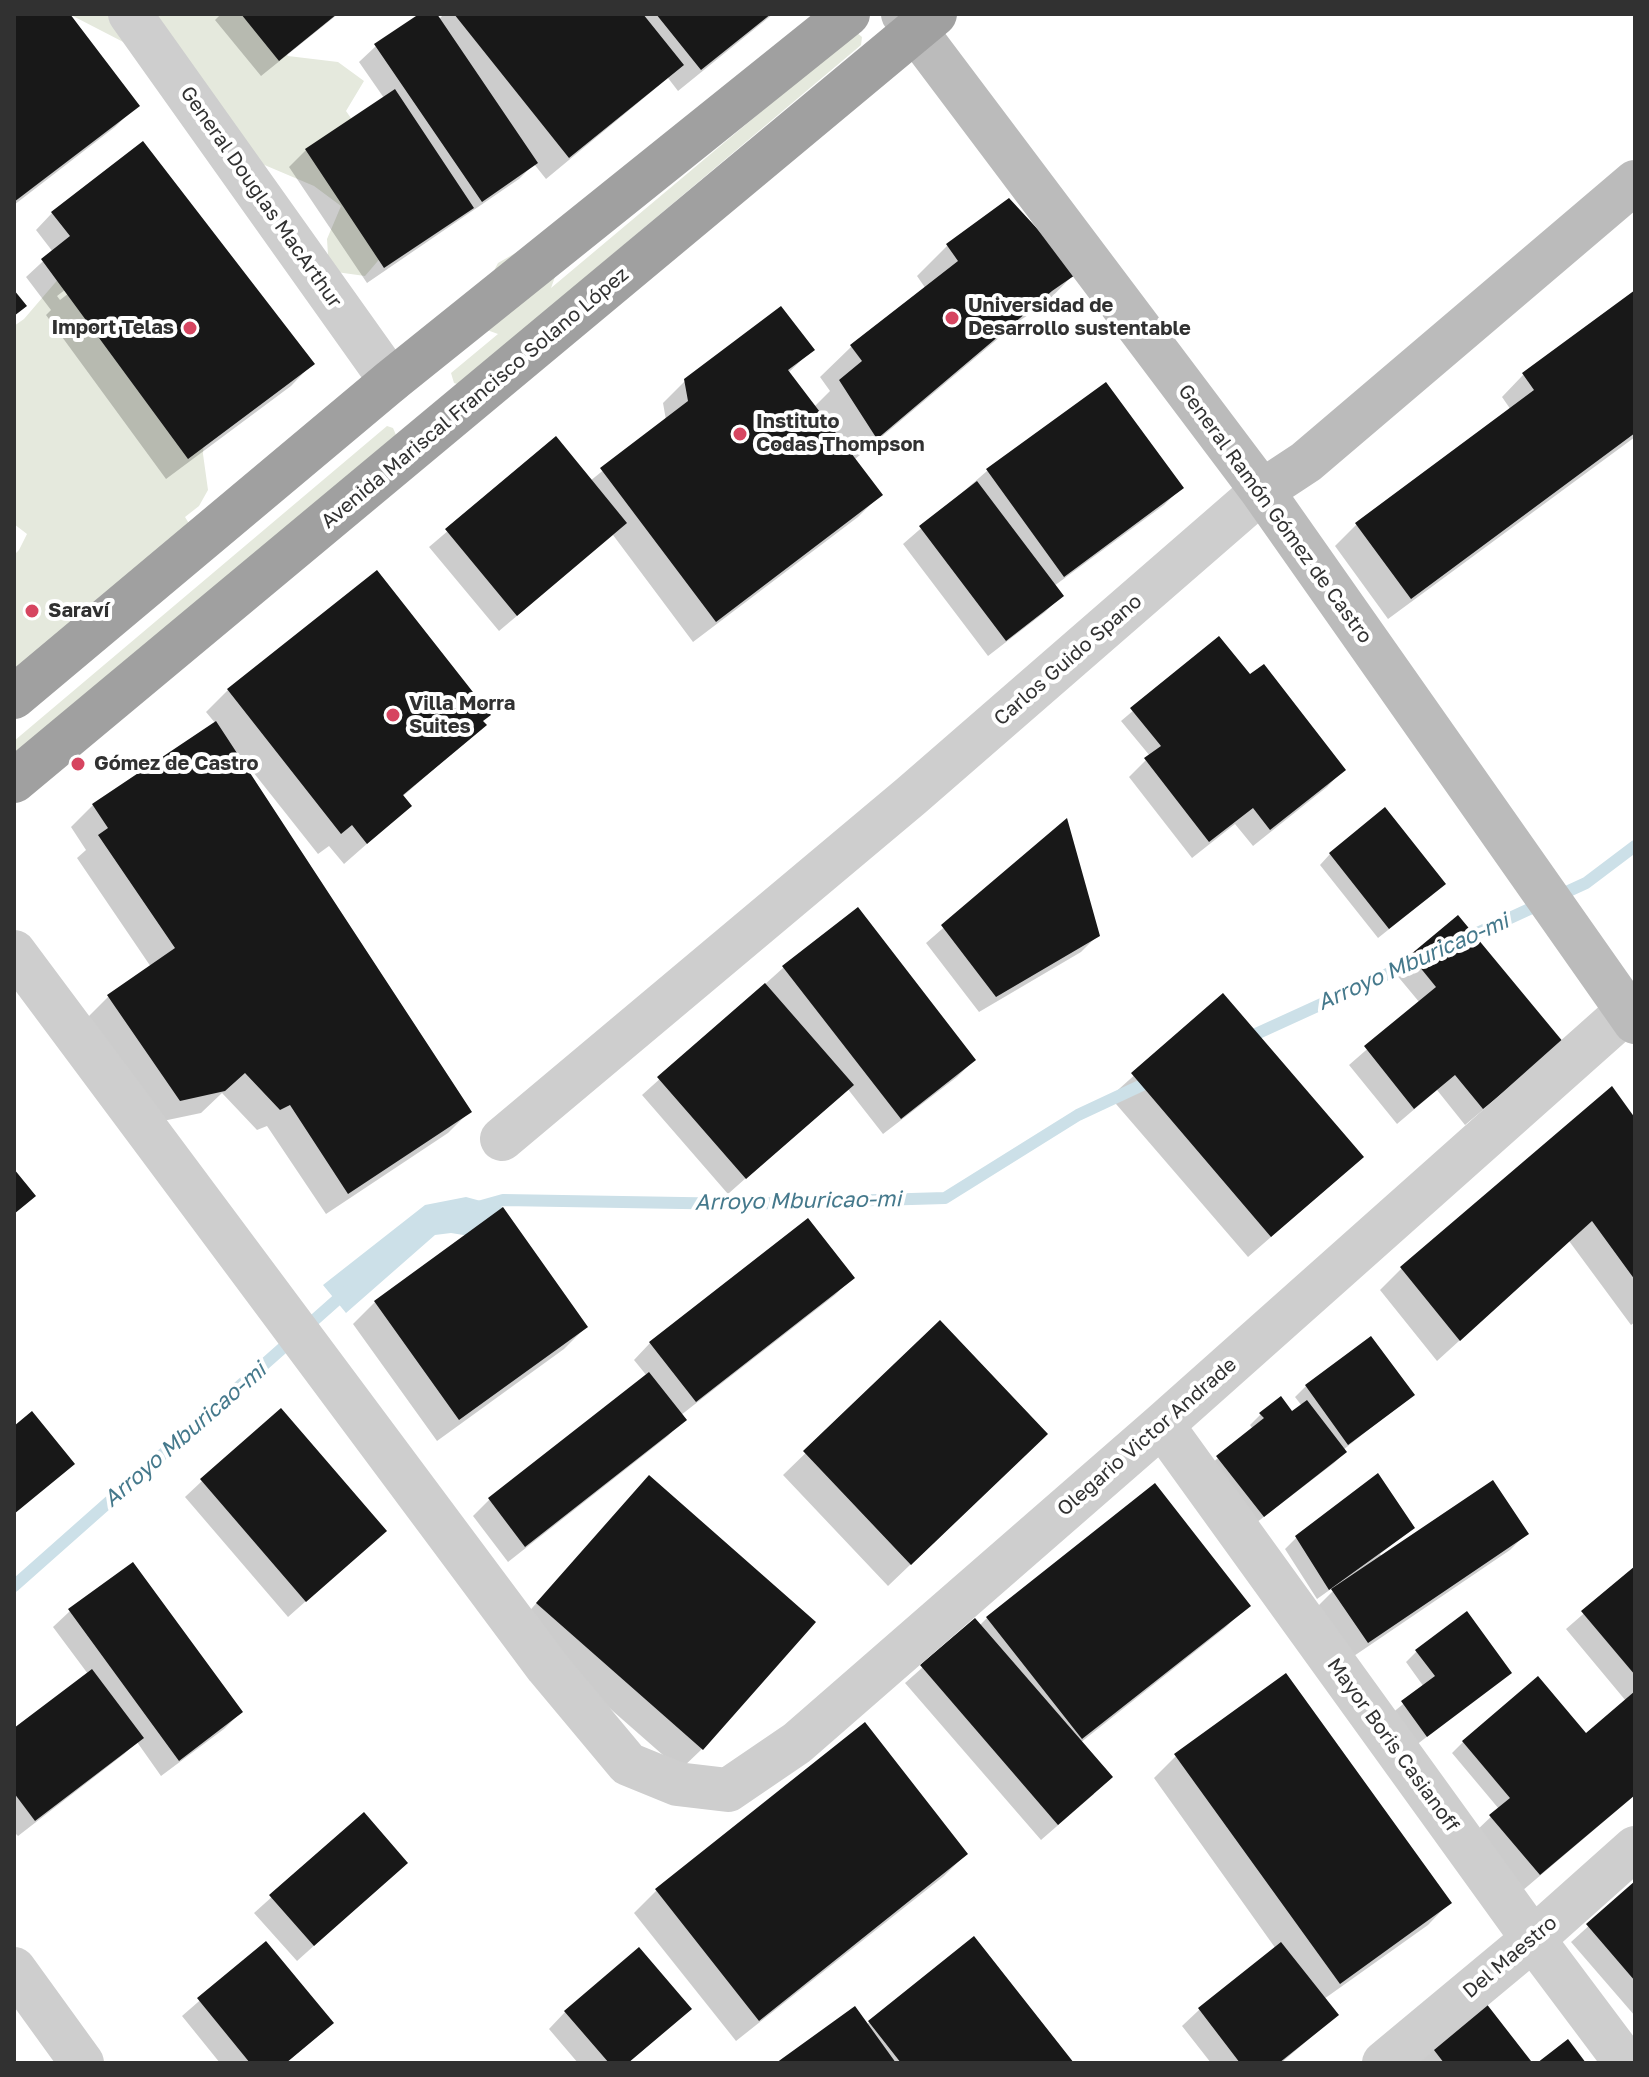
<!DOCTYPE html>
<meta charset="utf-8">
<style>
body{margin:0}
#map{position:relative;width:1649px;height:2077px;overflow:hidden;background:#fff;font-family:"Golos Text",sans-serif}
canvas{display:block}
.frame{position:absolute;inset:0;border:16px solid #313131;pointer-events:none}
</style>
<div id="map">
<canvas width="1649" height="2077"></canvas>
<div class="frame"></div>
</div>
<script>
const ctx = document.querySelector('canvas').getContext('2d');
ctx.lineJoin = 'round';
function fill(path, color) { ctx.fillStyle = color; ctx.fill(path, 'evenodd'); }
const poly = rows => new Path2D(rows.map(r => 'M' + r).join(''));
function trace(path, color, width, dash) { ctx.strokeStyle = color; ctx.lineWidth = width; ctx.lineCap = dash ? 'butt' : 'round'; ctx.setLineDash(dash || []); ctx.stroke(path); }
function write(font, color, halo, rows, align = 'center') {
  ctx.font = font + ' "Golos Text",sans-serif'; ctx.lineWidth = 8; ctx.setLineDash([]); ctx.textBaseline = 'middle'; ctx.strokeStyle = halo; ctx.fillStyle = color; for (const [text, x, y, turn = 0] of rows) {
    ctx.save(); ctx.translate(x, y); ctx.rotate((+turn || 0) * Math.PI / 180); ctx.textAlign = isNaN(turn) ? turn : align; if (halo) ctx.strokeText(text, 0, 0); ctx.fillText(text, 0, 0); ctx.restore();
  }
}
const green = poly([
 [69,14,256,14,288,56,338,62,364,81,346,111,366,140,389,248,365,276,329,271,327,239,341,206,314,186,248,158,162,62],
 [856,32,862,37,861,45,531,323,457,384,454,383,451,373,498,334,487,330,486,286,498,263,519,251,556,274,551,288],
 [60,277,204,436,203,454,208,490,199,506,185,517,193,530,14,682,14,555,19,550,27,534,14,524,14,326,24,319],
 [387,426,393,428,396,435,14,759,14,741]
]);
const water = poly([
 [466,1197,503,1207,499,1213,476,1237,451,1233,435,1235,346,1313,323,1285,425,1205]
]);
const shadow = poly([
 [14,14,67,14,137,105,115,127,14,205],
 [221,14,338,14,261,76,215,20],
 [422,14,434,14,438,20,444,14,773,14,678,91,668,78,546,179,534,164,519,179,367,283,289,167,306,150,384,98,359,62,376,46],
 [143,143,312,364,291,386,166,479,46,315,51,310,26,277,53,252,36,230,52,213],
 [168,211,171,214,60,300,57,296],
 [948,245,1075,273,1045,304,1019,321,854,460,880,495,858,517,693,642,613,535,499,631,429,547,556,439,590,481,666,420,663,403,685,381,812,350,788,373,814,407,830,391,820,377,851,347,926,289,917,276],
 [1635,293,1635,437,1388,619,1335,546,1357,524,1511,410,1502,397,1523,375],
 [1105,384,1181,488,1164,505,1054,586,1061,596,1045,612,988,656,903,544,987,471],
 [1219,638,1247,674,1343,770,1327,787,1253,846,1235,824,1192,858,1129,777,1150,756,1121,721],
 [228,690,481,721,484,725,402,797,410,806,344,864,329,846,318,854,238,753,236,755,470,1111,448,1133,326,1214,267,1126,257,1130,222,1093,201,1113,158,1122,86,1019,108,997,151,967,77,858,86,850,71,827,93,805,216,724,206,712],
 [1066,821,1098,935,1081,952,979,1012,926,943],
 [1330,854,1432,895,1378,938,1320,865],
 [857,910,974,1060,957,1077,883,1134,847,1088,728,1194,642,1095,783,968],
 [1412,956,1544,1059,1465,1125,1437,1090,1397,1124,1349,1065,1420,1003,1395,973],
 [1223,996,1339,1178,1248,1257,1110,1097],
 [1635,1121,1635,1322,1631,1325,1569,1241,1437,1361,1380,1290,1402,1268],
 [852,1278,835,1295,681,1415,684,1419,668,1436,508,1562,473,1516,489,1500,647,1376,634,1360,650,1343],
 [375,1302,586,1327,564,1349,437,1441,353,1324],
 [940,1323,1024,1456,888,1586,783,1475],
 [1306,1386,1412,1395,1343,1450,1345,1452,1334,1463,1252,1526,1206,1468,1253,1429,1250,1425,1261,1414,1292,1414,1302,1406,1295,1397],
 [649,1477,702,1749,680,1770,516,1626],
 [202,1481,385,1531,288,1617,185,1497],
 [1413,1528,1380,1554,1382,1557,1526,1534,1510,1550,1351,1658,1316,1608,1333,1591,1331,1589,1317,1599,1285,1549,1296,1538],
 [1635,1569,1635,1795,1522,1891,1474,1833,1499,1809,1452,1753,1463,1742,1585,1735,1626,1701,1566,1629],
 [1248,1605,1226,1627,1080,1743,1094,1794,1041,1840,905,1683,975,1621,979,1626,987,1618],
 [70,1611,241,1712,224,1729,161,1776,137,1742,124,1754,18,1836,14,1832,14,1731,88,1674,53,1627],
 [1417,1651,1510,1672,1415,1746,1391,1714,1424,1687,1406,1662],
 [865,1725,966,1854,944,1876,736,2041,634,1913,656,1891],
 [1176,1756,1449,1903,1428,1925,1324,1999,1337,2015,1281,2063,1211,2063,1182,2026,1199,2010,1276,1949,1154,1778],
 [363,1815,406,1863,297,1961,254,1913],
 [1635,1884,1635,2016,1571,1942],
 [974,1939,1072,2063,780,2063,866,2025],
 [266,1943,332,2023,286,2063,220,2063,182,2016],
 [565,2012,672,2025,628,2063,578,2063,549,2029],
 [1428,2042,1526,2063,1405,2063]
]);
const stream = poly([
 [1460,941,1586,883,1635,846],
 [1245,1039,1429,955],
 [478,1207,503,1200,742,1204,945,1198,1078,1115,1155,1079],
 [14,1586,347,1291]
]);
const building = poly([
 [14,14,70,14,140,106,14,202],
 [241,14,337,14,279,61],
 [419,14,437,14,538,163,482,202,374,44],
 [454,14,643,14,684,65,569,158],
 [656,14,771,14,701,70],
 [395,89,474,208,384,268,305,149],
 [143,141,315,364,188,459,41,259,70,236,51,212],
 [1009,198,1078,273,1052,291,877,439,839,380,862,361,850,345,958,261,946,244],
 [14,290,27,306,14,316],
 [1635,290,1635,433,1411,599,1355,523,1534,390,1522,373],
 [781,306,815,350,788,370,883,495,716,622,600,468,688,401,684,379],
 [1106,382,1184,488,1064,577,986,469],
 [556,436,627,523,517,616,445,529],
 [977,481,1064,596,1006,641,919,526],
 [377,570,491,715,483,721,487,725,403,795,412,806,367,844,352,825,341,834,227,689],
 [1219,636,1250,674,1264,664,1346,770,1270,830,1253,808,1209,842,1144,758,1161,746,1130,708],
 [216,721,472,1112,348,1194,290,1105,280,1110,245,1073,225,1091,180,1101,107,995,175,948,98,835,108,828,92,804],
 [1385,807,1446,884,1389,929,1329,853],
 [1067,818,1100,936,996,997,941,925],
 [858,907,976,1060,901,1119,782,966],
 [1458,915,1564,1043,1483,1109,1455,1075,1414,1109,1364,1046,1436,987,1410,955],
 [765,983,854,1085,746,1179,657,1077],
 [1223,993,1364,1157,1271,1237,1131,1073],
 [1612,1086,1635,1118,1635,1280,1592,1221,1460,1341,1400,1267],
 [14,1169,36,1196,14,1214],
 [503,1207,588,1327,459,1420,374,1301],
 [808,1218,855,1278,696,1402,649,1342],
 [940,1320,1048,1434,911,1565,803,1451],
 [1371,1336,1415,1395,1348,1445,1305,1385],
 [649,1372,687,1420,525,1547,488,1498],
 [1281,1396,1292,1411,1307,1400,1347,1452,1264,1517,1216,1456,1264,1418,1259,1413],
 [281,1408,387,1531,306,1602,200,1479],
 [32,1411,75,1464,14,1514,14,1426],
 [1378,1473,1415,1528,1329,1590,1295,1536],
 [649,1475,816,1622,703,1750,536,1603],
 [1493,1480,1529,1534,1368,1643,1331,1589],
 [1155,1483,1251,1606,1082,1739,986,1617],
 [133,1562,243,1712,179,1761,68,1609],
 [1635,1566,1635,1675,1581,1611],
 [1467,1611,1512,1673,1427,1737,1401,1701,1435,1676,1415,1650],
 [975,1618,1113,1777,1058,1825,920,1665],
 [92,1669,144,1738,35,1821,14,1793,14,1728],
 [1286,1673,1452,1903,1340,1984,1174,1754],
 [1538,1676,1586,1733,1635,1691,1635,1795,1540,1875,1489,1815,1510,1798,1462,1741],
 [865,1722,968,1854,759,2021,655,1889],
 [364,1812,408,1863,314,1946,269,1895],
 [1635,1881,1635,1981,1586,1924],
 [974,1936,1074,2063,901,2063,868,2021],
 [266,1941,334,2023,286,2063,250,2063,197,1998],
 [1281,1942,1339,2015,1279,2063,1240,2063,1198,2008],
 [639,1947,692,2009,628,2063,609,2063,564,2011],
 [1482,1998,1531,2061,1529,2063,1444,2063,1427,2041],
 [855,2006,896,2063,776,2063],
 [1568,2039,1586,2063,1537,2063]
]);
const minor = poly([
 [130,14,391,381],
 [14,952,547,1667,628,1764,677,1784,728,1790,797,1743,1162,1425,1635,1004],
 [502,1139,911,796,1262,491],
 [1162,1425,1533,1939,1626,2063],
 [1384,2063,1533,1939,1635,1848]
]);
const tertiary = poly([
 [14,1969,82,2063]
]);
const secondary = poly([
 [903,14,1262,491,1635,1022],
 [1262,491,1306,462,1635,182]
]);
const trunk = poly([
 [14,697,391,381,848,14],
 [14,781,935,14]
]);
const markers = [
 [952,318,8,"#d64560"],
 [190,328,8,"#d64560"],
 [740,434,8,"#d64560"],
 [32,611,8,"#d64560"],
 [393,715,8,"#d64560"],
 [78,764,8,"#d64560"]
];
const streetNames = [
 ["General Douglas MacArthur",261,197,55],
 ["Avenida Mariscal Francisco Solano López",475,398,-40],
 ["General Ramón Gómez de Castro",1275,514,54],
 ["Carlos Guido Spano",1068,660,-41],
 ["Olegario Victor Andrade",1147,1437,-41],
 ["Mayor Boris Casianoff",1393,1745,54],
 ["Del Maestro",1510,1957,-40]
];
const poiNames = [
 ["Universidad de",968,306],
 ["Desarrollo sustentable",968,329],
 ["Import Telas",174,328,"right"],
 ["Instituto",756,422],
 ["Codas Thompson",756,445],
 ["Saraví",48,611],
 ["Villa Morra",409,704],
 ["Suites",409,727],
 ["Gómez de Castro",94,764]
];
const waterNames = [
 ["Arroyo Mburicao-mi",1413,962,-24],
 ["Arroyo Mburicao-mi",798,1201,-1],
 ["Arroyo Mburicao-mi",185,1435,-41]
];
fill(green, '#e5e9dd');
fill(water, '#cce0e8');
fill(shadow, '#0003');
trace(stream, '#cce0e8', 12);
fill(building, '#181818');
trace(minor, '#cecece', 44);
trace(tertiary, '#cecece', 44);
trace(secondary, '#bbb', 44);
trace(trunk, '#a0a0a0', 44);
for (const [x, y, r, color] of markers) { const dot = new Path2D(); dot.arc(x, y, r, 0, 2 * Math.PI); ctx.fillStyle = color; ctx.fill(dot); trace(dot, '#fff', 3); }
write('20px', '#313131', '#fff', streetNames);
write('bold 20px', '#313131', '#fff', poiNames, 'left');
write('italic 22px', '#45798c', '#fff', waterNames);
</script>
